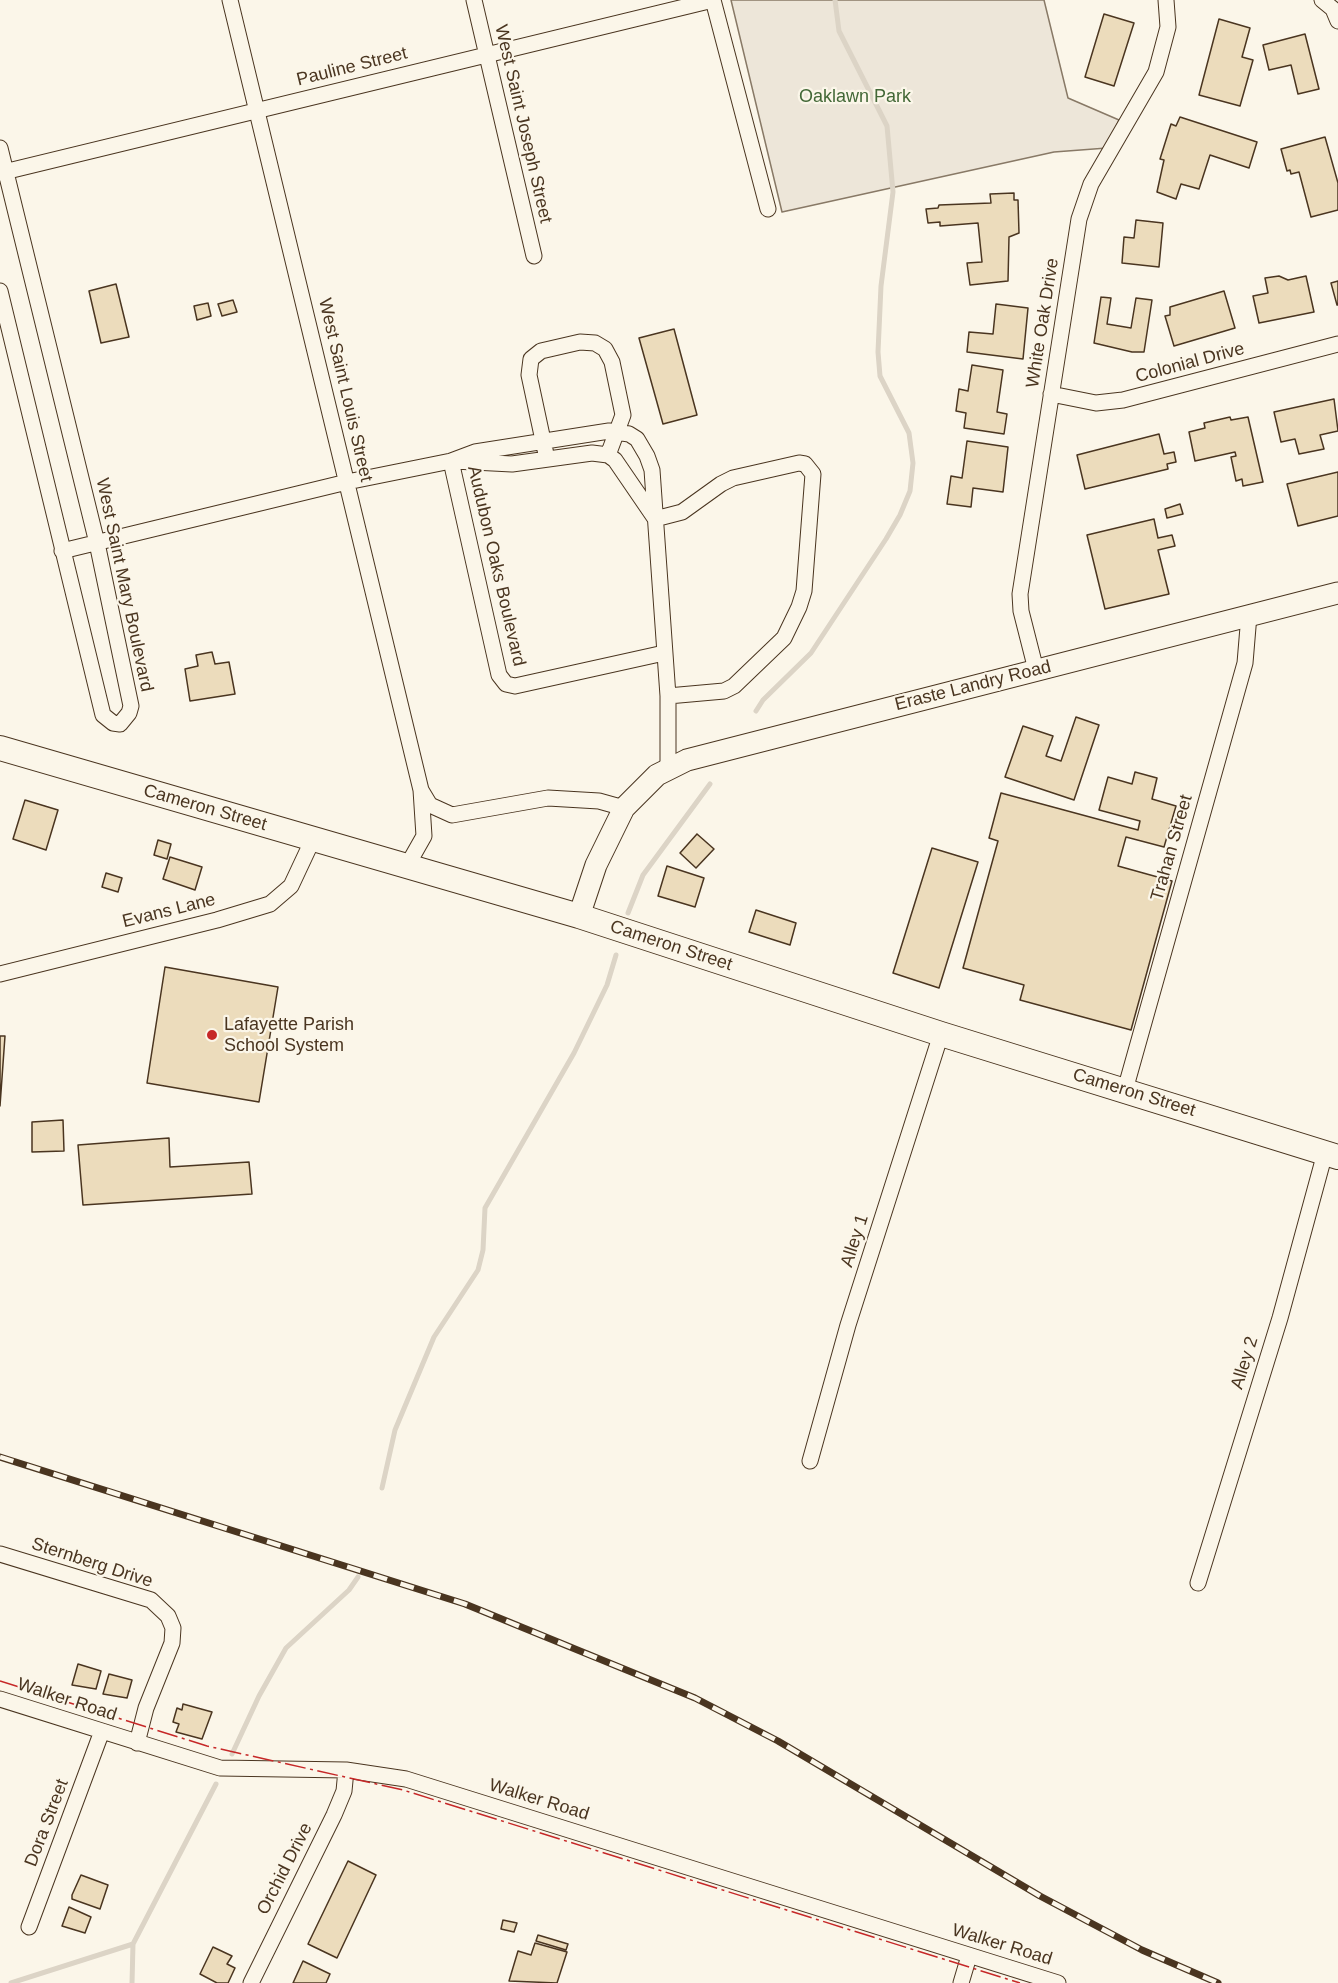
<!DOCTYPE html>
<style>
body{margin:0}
canvas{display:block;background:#fbf6e9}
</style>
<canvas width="1338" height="1983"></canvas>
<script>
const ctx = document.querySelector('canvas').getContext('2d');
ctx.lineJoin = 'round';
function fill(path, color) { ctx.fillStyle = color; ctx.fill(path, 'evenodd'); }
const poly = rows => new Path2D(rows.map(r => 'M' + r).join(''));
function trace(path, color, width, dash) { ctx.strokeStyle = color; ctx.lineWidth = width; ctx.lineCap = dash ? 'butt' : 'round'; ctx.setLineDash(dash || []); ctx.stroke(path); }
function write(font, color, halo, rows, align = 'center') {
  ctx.font = font + ' Arial,sans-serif'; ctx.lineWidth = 4.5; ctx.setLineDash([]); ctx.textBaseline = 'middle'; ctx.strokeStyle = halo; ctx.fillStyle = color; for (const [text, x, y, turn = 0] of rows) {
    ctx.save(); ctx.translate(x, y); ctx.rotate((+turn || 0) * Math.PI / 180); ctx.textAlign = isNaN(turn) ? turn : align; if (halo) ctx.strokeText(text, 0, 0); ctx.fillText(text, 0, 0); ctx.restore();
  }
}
const green = poly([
 [731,0,1044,0,1068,98,1119,120,1107,148,1054,152,782,212,731,0]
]);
const stream = poly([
 [756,711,763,700,811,653,886,539,900,515,910,491,913,463,909,433,880,376,878,352,881,286,893,192,887,126,839,31,835,0],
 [628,913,643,875,710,784],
 [382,1488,395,1430,434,1337,478,1270,483,1250,485,1208,574,1053,607,985,616,955],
 [232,1754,259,1696,286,1648,349,1590,358,1577],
 [11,1983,133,1944,216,1784],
 [132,1983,133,1944]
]);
const building = poly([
 [1104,14,1134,23,1114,86,1085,77,1104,14],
 [1219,19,1250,28,1242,57,1253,60,1240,106,1199,95,1219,19],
 [1305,34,1319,89,1298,94,1291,65,1269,70,1263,45,1305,34],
 [1180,117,1257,142,1249,168,1210,155,1199,189,1181,184,1176,199,1157,192,1164,160,1160,159,1171,124,1176,126,1180,117],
 [1325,137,1338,183,1338,210,1311,217,1299,172,1291,174,1290,170,1287,171,1281,149,1325,137],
 [1014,193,1014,200,1018,200,1019,233,1009,237,1008,281,970,285,967,263,982,262,978,223,940,226,940,222,928,223,926,209,938,208,939,205,991,203,990,194,1014,193],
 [1136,220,1163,223,1159,267,1122,263,1124,237,1134,238,1136,220],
 [1279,276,1288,280,1306,276,1314,312,1259,323,1253,296,1268,293,1265,278,1279,276],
 [1338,281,1338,305,1337,305,1331,283,1338,281],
 [116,284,129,337,101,343,89,291,116,284],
 [1224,291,1235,328,1174,346,1165,316,1170,315,1170,307,1224,291],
 [1101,297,1111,298,1107,324,1131,328,1136,298,1152,300,1144,352,1132,352,1094,343,1101,297],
 [233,300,237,312,222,316,218,304,233,300],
 [208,303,211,316,197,320,194,306,208,303],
 [996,304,1028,308,1023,359,967,352,969,332,993,334,996,304],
 [674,329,697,415,663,424,639,338,674,329],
 [972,365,1003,370,997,412,1007,414,1004,434,964,428,966,413,956,411,959,389,968,391,972,365],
 [1334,399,1338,431,1320,435,1324,449,1299,454,1295,439,1281,442,1274,412,1334,399],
 [1230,417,1231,420,1248,417,1263,482,1243,486,1242,479,1236,481,1231,457,1236,456,1235,452,1195,461,1189,432,1205,428,1204,423,1230,417],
 [1159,434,1164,454,1174,452,1176,462,1167,464,1168,469,1085,489,1077,455,1159,434],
 [967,441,1008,447,1003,492,973,488,971,507,947,504,951,476,962,478,967,441],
 [1338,472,1338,516,1298,526,1287,484,1338,472],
 [1180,504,1183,514,1167,518,1165,509,1180,504],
 [1154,519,1158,538,1172,535,1175,546,1158,550,1169,594,1105,609,1087,535,1154,519],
 [212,652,215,664,229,662,235,694,190,701,185,669,198,666,196,655,212,652],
 [1076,717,1099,725,1074,800,1005,777,1023,726,1053,736,1046,756,1061,761,1076,717],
 [1135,772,1157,778,1152,799,1176,806,1164,847,1126,837,1118,866,1172,881,1131,1030,1020,1000,1024,985,963,968,998,841,989,838,1001,793,1138,830,1140,821,1099,810,1108,777,1132,784,1135,772],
 [25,800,58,810,46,850,13,839,25,800],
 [697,834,714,849,696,868,680,853,697,834],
 [158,840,171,844,167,859,154,855,158,840],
 [932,848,978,862,939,988,893,973,932,848],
 [170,857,202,867,195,890,163,879,170,857],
 [667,866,704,878,695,907,658,896,667,866],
 [106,873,122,878,118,892,102,887,106,873],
 [756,910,796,923,790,945,749,932,756,910],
 [165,967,278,987,259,1102,147,1083,165,967],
 [0,1036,5,1036,0,1106,0,1036],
 [63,1120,64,1151,32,1152,32,1122,63,1120],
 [169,1138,170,1167,249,1162,252,1194,83,1205,78,1145,169,1138],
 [78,1664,101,1671,96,1689,72,1685,78,1664],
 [109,1674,132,1680,127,1698,103,1694,109,1674],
 [183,1704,212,1712,202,1739,176,1732,179,1724,173,1722,177,1708,182,1710,183,1704],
 [348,1861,376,1875,337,1958,308,1944,348,1861],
 [81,1875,108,1885,100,1909,72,1899,72,1895,81,1875],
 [69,1907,91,1917,85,1933,62,1926,69,1907],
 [503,1920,517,1923,514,1932,501,1929,503,1920],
 [538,1935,568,1944,566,1950,536,1941,538,1935],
 [535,1943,567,1952,557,1983,509,1981,518,1951,531,1955,535,1943],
 [213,1947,232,1956,227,1964,235,1968,228,1983,217,1983,200,1974,213,1947],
 [303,1961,330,1974,326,1983,293,1983,303,1961]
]);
const street = poly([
 [230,0,421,790,424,836,407,866],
 [474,0,534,256],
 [713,0,768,209],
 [1322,0,1333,9,1338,21],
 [0,148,97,543,131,706,129,713,120,724,113,723,103,715,0,291],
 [0,173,713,0],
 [1051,394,1096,403,1123,400,1338,344],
 [547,459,529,375,531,359,541,351,580,342,595,343,605,349,612,362,623,415,608,455],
 [451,461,499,675,506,684,515,686,664,653],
 [454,461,512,464,592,453,608,455,615,460,654,517],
 [655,519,682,512,721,484,733,478,799,463,805,464,813,474,804,591,799,607,784,638,734,686,724,691,668,696],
 [62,551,347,482,451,461,475,452,609,431,629,434,637,439,647,456,652,470,668,696,668,769],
 [1036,670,1021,611,1020,594,1079,219,1091,184,1156,72,1168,27,1166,0],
 [421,790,430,805,452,815,548,798,599,801,624,808],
 [0,974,217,920,270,904,291,886,313,839],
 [1125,1090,1245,663,1249,615],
 [810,1461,848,1325,941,1034],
 [0,1554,151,1600,168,1616,173,1628,172,1643,146,1708,137,1743],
 [1198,1583,1280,1318,1325,1153],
 [0,1699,220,1768,346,1770,406,1779,1058,1983],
 [29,1927,102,1731],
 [251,1983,334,1815,344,1791,346,1770],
 [961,1983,969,1956]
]);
const secondary = poly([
 [579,916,596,865,624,808,657,775,687,760,1338,593]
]);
const primary = poly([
 [0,748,579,916,941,1034,1338,1157]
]);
const rail = poly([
 [0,1457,465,1604,695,1698,778,1741,1040,1896,1142,1950,1218,1983]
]);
const power = poly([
 [0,1681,207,1746,403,1790,1020,1983]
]);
const markers = [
 [212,1035,6,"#c62828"]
];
const streetNames = [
 ["Pauline Street",352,67,-14],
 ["West Saint Joseph Street",523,124,77],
 ["White Oak Drive",1043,323,-81],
 ["Colonial Drive",1190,363,-15],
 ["West Saint Louis Street",345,390,77],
 ["Audubon Oaks Boulevard",496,566,77],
 ["West Saint Mary Boulevard",124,585,78],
 ["Eraste Landry Road",973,686,-14],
 ["Cameron Street",205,808,16],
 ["Trahan Street",1172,848,-74],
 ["Evans Lane",169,911,-14],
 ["Cameron Street",671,946,18],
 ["Cameron Street",1134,1093,17],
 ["Alley 1",855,1241,-72],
 ["Alley 2",1245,1363,-73],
 ["Sternberg Drive",92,1563,18],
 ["Walker Road",67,1700,18],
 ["Walker Road",539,1800,17],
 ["Dora Street",47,1823,-69],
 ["Orchid Drive",285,1869,-63],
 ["Walker Road",1002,1945,17]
];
const parkNames = [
 ["Oaklawn Park",855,97]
];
const poiNames = [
 ["Lafayette Parish",224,1025],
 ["School System",224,1046]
];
fill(green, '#ede6d9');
trace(green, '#887966', 1.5);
trace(stream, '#dcd4c6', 5);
fill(building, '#ecdcbc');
trace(building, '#4a3520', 1.5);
trace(street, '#4a3520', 17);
trace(secondary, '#4a3520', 23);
trace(primary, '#4a3520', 26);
trace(street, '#fbf6e9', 15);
trace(secondary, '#fbf6e9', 21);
trace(primary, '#fbf6e9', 24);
trace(rail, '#4a3520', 7);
trace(rail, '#fbf6e9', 4.5, [14]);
trace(power, '#c62828', 1.5, [21, 4.5, 3, 4.5]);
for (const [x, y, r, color] of markers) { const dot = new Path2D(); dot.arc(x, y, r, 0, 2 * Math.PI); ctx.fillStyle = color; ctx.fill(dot); trace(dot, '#fbf6e9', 2); }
write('18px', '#4a3520', '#fbf6e9', streetNames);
write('18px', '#436837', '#fbf6e9', parkNames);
write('18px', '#4a3520', '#fbf6e9', poiNames, 'left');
</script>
